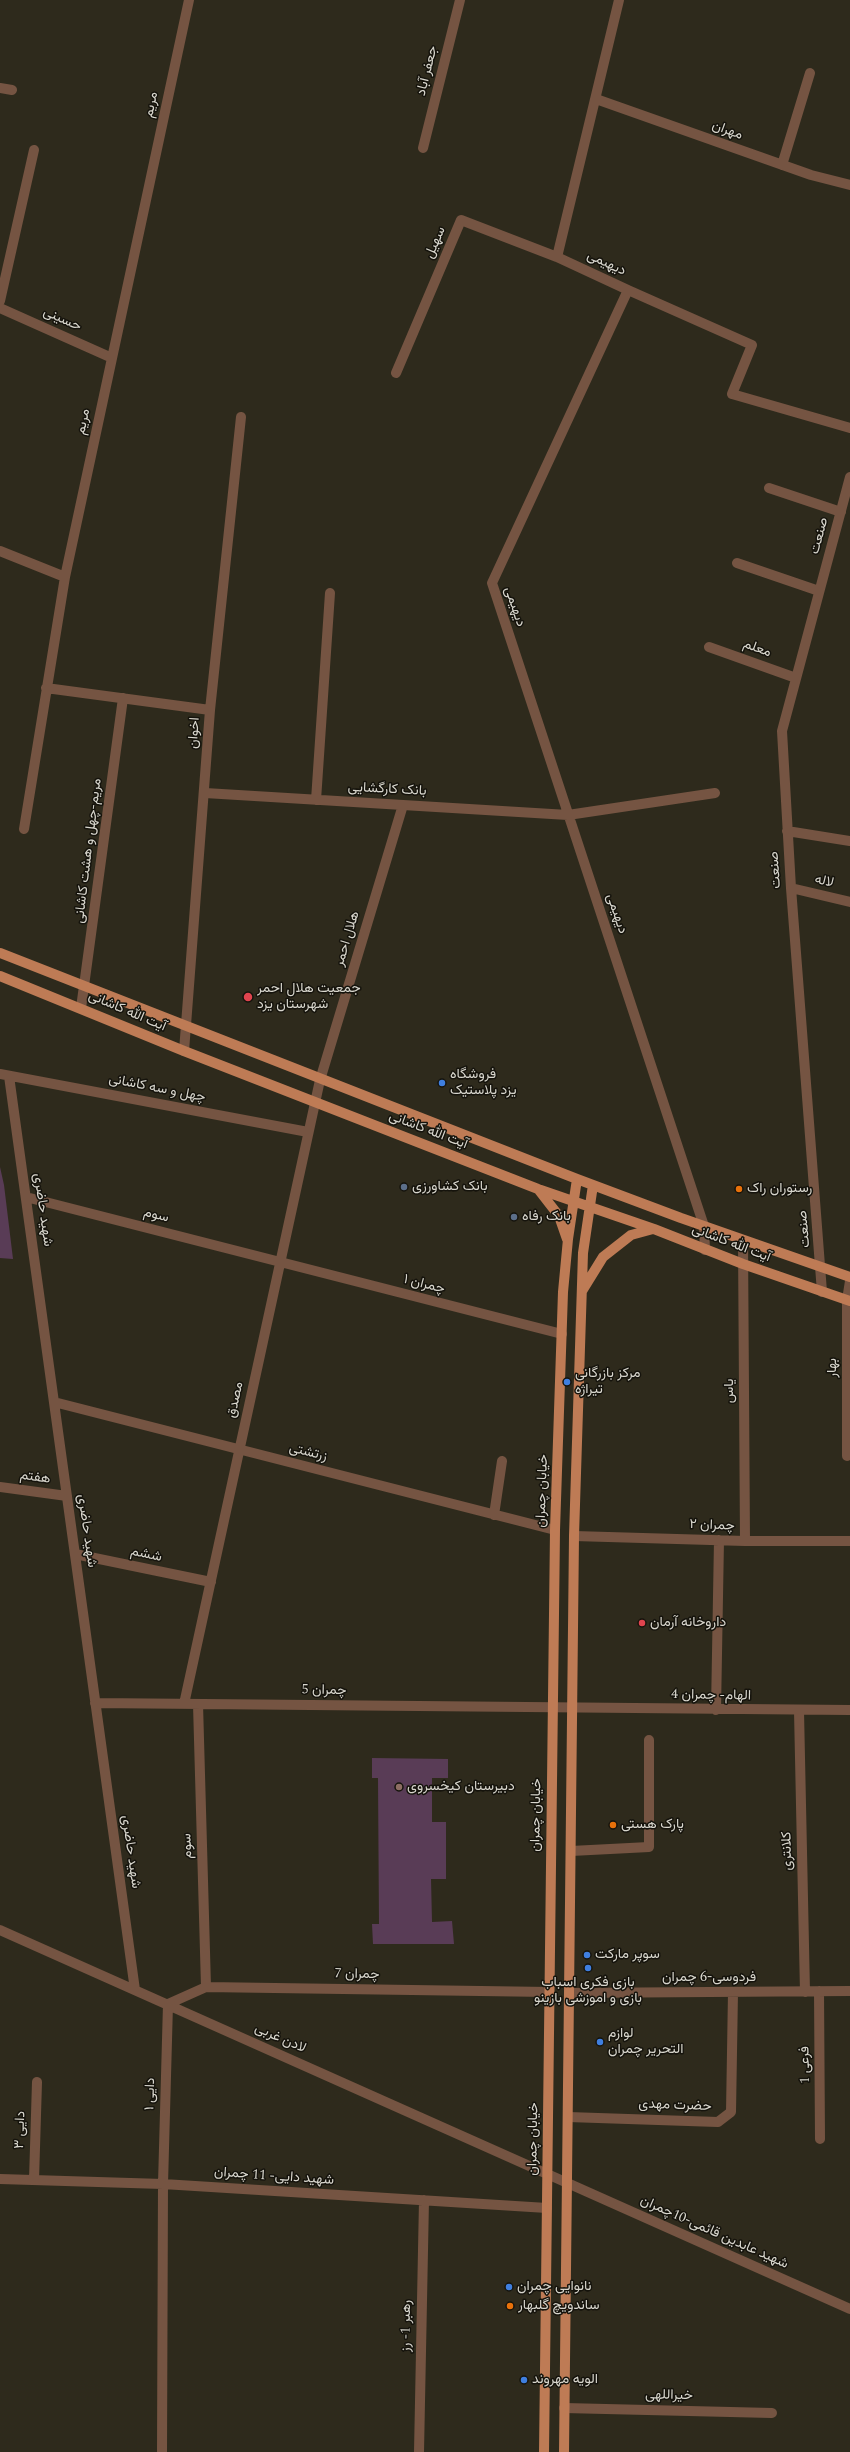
<!DOCTYPE html>
<meta charset="utf-8">
<style>
body{margin:0}
canvas{display:block;background:#2e2a1c}
</style>
<canvas width="850" height="2452"></canvas>
<script>
const ctx = document.querySelector('canvas').getContext('2d');
ctx.lineJoin = 'round';
function fill(path, color) { ctx.fillStyle = color; ctx.fill(path, 'evenodd'); }
const poly = rows => new Path2D(rows.map(r => 'M' + r).join(''));
function trace(path, color, width, dash) { ctx.strokeStyle = color; ctx.lineWidth = width; ctx.lineCap = dash ? 'butt' : 'round'; ctx.setLineDash(dash || []); ctx.stroke(path); }
function write(font, color, halo, rows, align = 'center') {
  ctx.font = font + ' Spectral,Vazirmatn,serif'; ctx.lineWidth = 3; ctx.setLineDash([]); ctx.textBaseline = 'middle'; ctx.strokeStyle = halo; ctx.fillStyle = color; for (const [text, x, y, turn = 0] of rows) {
    ctx.save(); ctx.translate(x, y); ctx.rotate((+turn || 0) * Math.PI / 180); ctx.textAlign = isNaN(turn) ? turn : align; if (halo) ctx.strokeText(text, 0, 0); ctx.fillText(text, 0, 0); ctx.restore();
  }
}
const building = poly([
 [0,1167,4,1185,13,1259,0,1258],
 [372,1758,448,1759,448,1778,432,1778,432,1822,446,1822,446,1879,431,1879,432,1922,452,1921,454,1944,373,1944,372,1924,379,1924,378,1778,372,1778]
]);
const minor = poly([
 [619,0,557,257,628,290,492,583,704,1226,705,1250],
 [0,88,12,90],
 [596,99,811,175,850,185],
 [423,148,460,0],
 [782,165,810,73],
 [628,290,752,345,732,394,850,428],
 [0,301,34,150],
 [0,308,112,358],
 [396,373,461,220,557,257],
 [769,488,841,512],
 [0,551,65,577],
 [737,563,819,591],
 [709,647,796,678],
 [46,688,210,710],
 [205,793,568,815,715,793],
 [316,800,330,593],
 [24,829,65,577,189,0],
 [787,831,850,841],
 [791,888,850,902],
 [81,1008,123,698],
 [184,1051,210,710,241,417],
 [0,1074,308,1132],
 [9,1076,135,1990],
 [26,1197,562,1334],
 [743,1241,745,1541],
 [822,1292,791,888,782,731,850,477],
 [54,1402,555,1530],
 [847,1456,847,1300,850,1281],
 [0,1487,67,1496],
 [494,1515,502,1461],
 [574,1536,745,1541,850,1541],
 [75,1554,211,1582],
 [95,1703,850,1710],
 [184,1704,320,1080,403,805],
 [198,1704,206,1987],
 [716,1710,719,1540],
 [799,1711,805,1992],
 [571,1851,649,1847,649,1740],
 [0,1930,850,2309],
 [819,1991,820,2139],
 [569,1993,850,1991],
 [568,2117,718,2122,731,2112,733,1992],
 [0,2179,163,2184,547,2208],
 [34,2180,37,2082],
 [564,2408,772,2413],
 [162,2452,163,2184,168,2004,206,1987,549,1992],
 [419,2452,424,2200]
]);
const major = poly([
 [0,953,577,1179,681,1218,850,1277],
 [0,976,184,1051,538,1189,654,1229,743,1264,850,1301],
 [538,1189,559,1216,567,1239],
 [582,1291,603,1257,631,1235,653,1229],
 [544,2452,555,1530,563,1292,568,1239,577,1179],
 [564,2452,574,1536,583,1253,593,1185]
]);
const markers = [
 [248,997,5,"#e0444e"],
 [442,1083,4,"#3f7fe0"],
 [404,1187,4,"#5c6f8a"],
 [739,1189,4,"#e8710a"],
 [514,1217,4,"#5c6f8a"],
 [567,1382,4,"#3f7fe0"],
 [642,1623,4,"#e0444e"],
 [399,1787,4,"#8d6e63"],
 [613,1825,4,"#e8710a"],
 [587,1955,4,"#3f7fe0"],
 [588,1968,4,"#3f7fe0"],
 [600,2042,4,"#3f7fe0"],
 [509,2287,4,"#3f7fe0"],
 [510,2306,4,"#e8710a"],
 [524,2380,4,"#3f7fe0"]
];
const streetNames = [
 ["جعفر آباد",428,71,-76],
 ["مریم",152,105,-78],
 ["مهران",727,131,20],
 ["سهیل",436,243,-67],
 ["دیهیمی",606,264,25],
 ["حسینی",62,320,24],
 ["مریم",84,422,-78],
 ["صنعت",820,536,-75],
 ["دیهیمی",514,607,72],
 ["معلم",757,649,20],
 ["اخوان",195,733,-86],
 ["بانک کارگشایی",387,790,3],
 ["مریم-چهل و هشت کاشانی",89,851,-83],
 ["صنعت",776,870,-94],
 ["لاله",824,882,13],
 ["دیهیمی",616,914,72],
 ["هلال احمر",348,939,-73],
 ["آیت الله کاشانی",127,1012,23],
 ["چهل و سه کاشانی",157,1089,11],
 ["آیت الله کاشانی",428,1131,21],
 ["شهید حاضری",42,1210,82],
 ["سوم",156,1216,14],
 ["صنعت",805,1229,-95],
 ["آیت الله کاشانی",731,1244,21],
 ["چمران ۱",424,1285,14],
 ["بهار",833,1368,-90],
 ["یاس",730,1391,-90],
 ["مصدق",236,1400,-78],
 ["زرتشتی",308,1453,14],
 ["هفتم",35,1478,8],
 ["خیابان چمران",543,1491,-88],
 ["چمران ۲",712,1526,2],
 ["شهید حاضری",86,1531,82],
 ["ششم",146,1555,12],
 ["چمران 5",324,1691,1],
 ["الهام- چمران 4",711,1696,1],
 ["خیابان چمران",537,1815,-89],
 ["سوم",188,1846,-92],
 ["کلانتری",788,1851,-91],
 ["شهید حاضری",130,1852,82],
 ["چمران 7",357,1975,1],
 ["فردوسی-6 چمران",709,1978],
 ["لادن غربی",280,2039,24],
 ["فرعی 1",806,2065,-91],
 ["دایی ۱",151,2094,-88],
 ["حضرت مهدی",675,2106,2],
 ["دایی ۳",21,2130,-88],
 ["خیابان چمران",534,2139,-89],
 ["شهید دایی- 11 چمران",274,2177,4],
 ["شهید عابدین قائمی-10چمران",714,2233,24],
 ["رهبر 1- رز",407,2326,-89],
 ["خیراللهی",669,2396,1]
];
const poiNames = [
 ["جمعیت هلال احمر",257,989],
 ["شهرستان یزد",257,1005],
 ["فروشگاه",450,1075],
 ["یزد پلاستیک",450,1091],
 ["بانک کشاورزی",412,1187],
 ["رستوران راک",747,1189],
 ["بانک رفاه",522,1217],
 ["مرکز بازرگانی",575,1374],
 ["تیراژه",575,1390],
 ["داروخانه آرمان",650,1623],
 ["دبیرستان کیخسروی",407,1787],
 ["پارک هستی",621,1825],
 ["سوپر مارکت",595,1955],
 ["بازی فکری اسباب",588,1983,"center"],
 ["بازی و اموزشی بازینو",588,1999,"center"],
 ["لوازم",608,2034],
 ["التحریر چمران",608,2050],
 ["نانوایی چمران",517,2287],
 ["ساندویچ گلبهار",518,2306],
 ["الویه مهروند",532,2380]
];
fill(building, '#593c56');
trace(minor, '#755442', 10);
trace(major, '#be7b55', 10);
for (const [x, y, r, color] of markers) { const dot = new Path2D(); dot.arc(x, y, r, 0, 2 * Math.PI); ctx.fillStyle = color; ctx.fill(dot); trace(dot, '#15130c', 1.5); }
write('14px', '#d8d6cd', '#15130c', streetNames);
write('14px', '#d8d6cd', '#15130c', poiNames, 'left');
</script>
